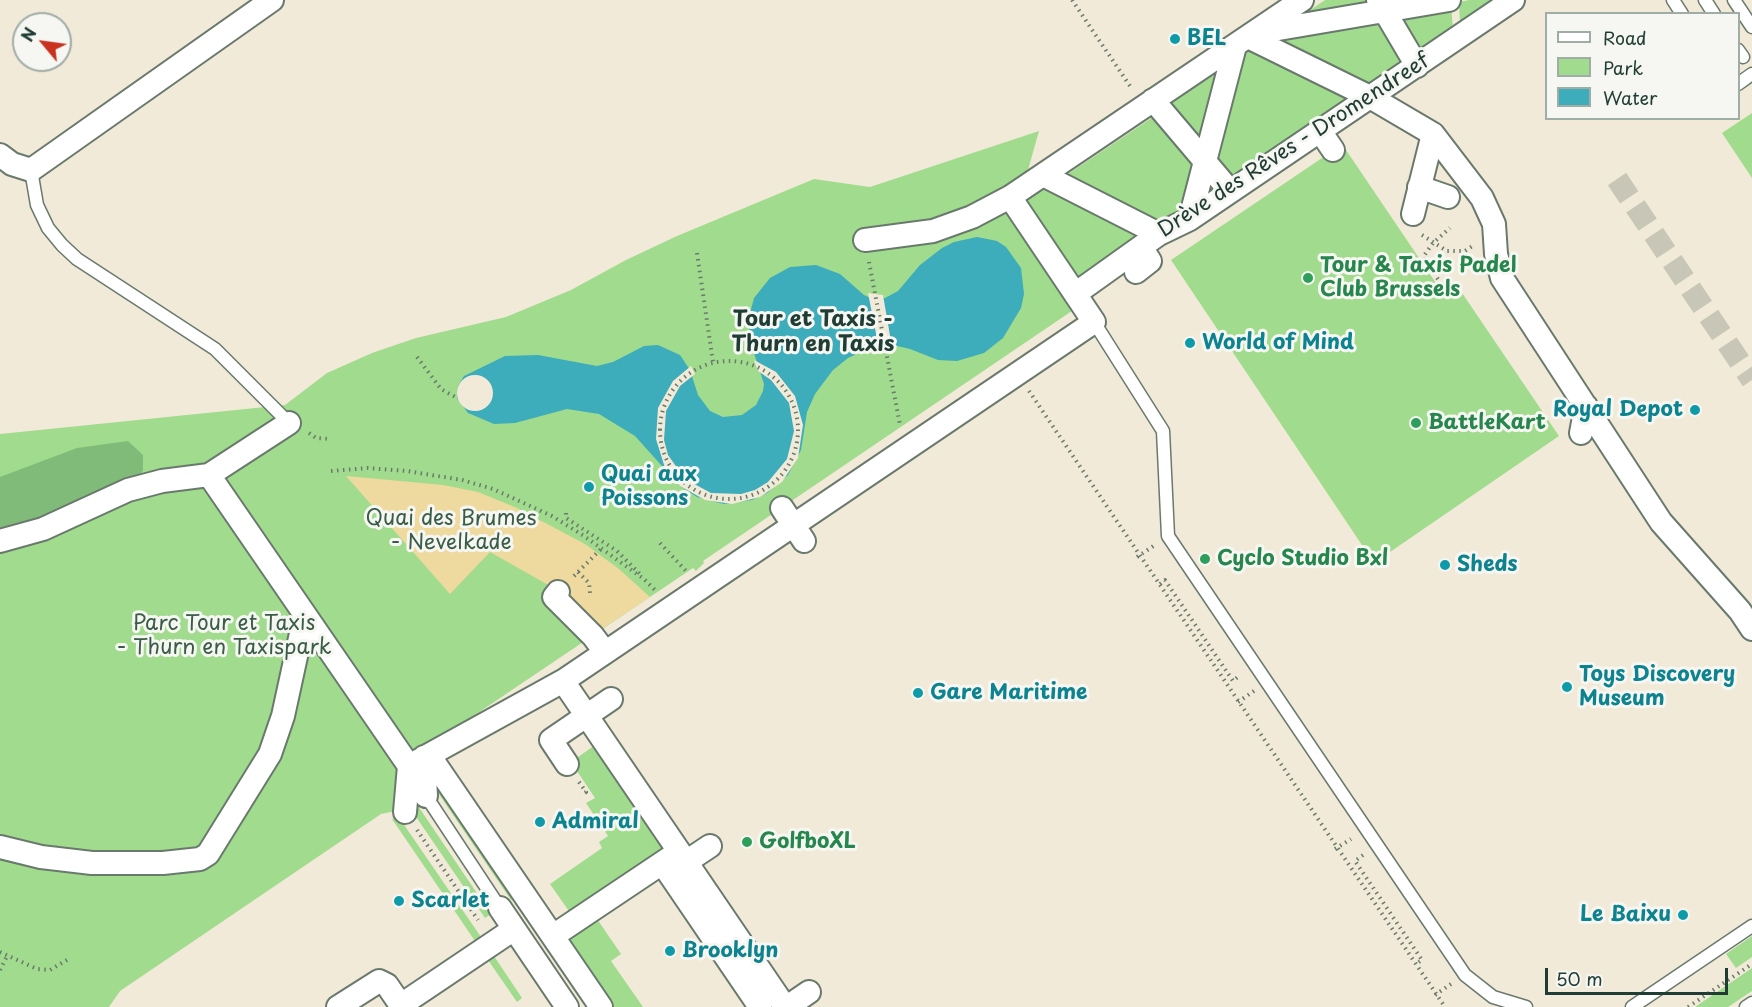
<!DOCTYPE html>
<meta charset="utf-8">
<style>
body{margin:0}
#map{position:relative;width:1752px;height:1007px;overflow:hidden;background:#f2ead8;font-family:"Playpen Sans",sans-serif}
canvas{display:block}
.legend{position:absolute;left:1545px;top:12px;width:195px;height:108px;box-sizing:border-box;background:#f6f6f2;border:2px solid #a0aca6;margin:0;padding:8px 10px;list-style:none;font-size:18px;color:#1f3d34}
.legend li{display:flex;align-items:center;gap:12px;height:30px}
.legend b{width:30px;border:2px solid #a0aca6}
.north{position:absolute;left:12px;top:12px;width:60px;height:60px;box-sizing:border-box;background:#f6f6f2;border:2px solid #a0aca6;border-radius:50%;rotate:299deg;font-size:16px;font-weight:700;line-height:24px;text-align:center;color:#1f3d34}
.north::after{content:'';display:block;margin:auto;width:21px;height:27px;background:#c8321e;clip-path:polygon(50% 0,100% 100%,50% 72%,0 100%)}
.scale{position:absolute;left:1545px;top:968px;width:183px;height:27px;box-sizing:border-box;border:3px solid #1f3d34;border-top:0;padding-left:8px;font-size:18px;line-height:21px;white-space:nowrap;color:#1f3d34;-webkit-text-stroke:4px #f6f6f2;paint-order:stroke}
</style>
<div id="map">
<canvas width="1752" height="1007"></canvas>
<ul class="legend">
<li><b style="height:8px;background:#fff"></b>Road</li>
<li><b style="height:16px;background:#a1db8e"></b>Park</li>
<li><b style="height:16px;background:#3dacbb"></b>Water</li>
</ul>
<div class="north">N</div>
<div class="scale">50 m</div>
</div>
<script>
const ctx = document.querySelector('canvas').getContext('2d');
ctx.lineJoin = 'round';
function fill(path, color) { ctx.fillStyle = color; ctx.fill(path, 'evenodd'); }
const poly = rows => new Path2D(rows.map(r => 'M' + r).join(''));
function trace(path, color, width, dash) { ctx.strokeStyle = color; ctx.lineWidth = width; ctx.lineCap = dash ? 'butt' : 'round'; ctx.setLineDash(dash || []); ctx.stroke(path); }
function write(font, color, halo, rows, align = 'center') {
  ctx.font = font + ' "Playpen Sans",sans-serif'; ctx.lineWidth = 6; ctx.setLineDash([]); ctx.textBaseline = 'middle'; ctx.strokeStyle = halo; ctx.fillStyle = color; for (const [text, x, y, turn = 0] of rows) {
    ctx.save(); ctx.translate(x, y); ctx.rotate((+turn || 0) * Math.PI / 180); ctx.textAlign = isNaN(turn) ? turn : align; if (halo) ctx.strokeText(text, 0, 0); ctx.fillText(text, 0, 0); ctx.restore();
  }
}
const green = poly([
 [1325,0,1374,0,1379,9,1288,25],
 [1469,0,1498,0,1460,25,1459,2],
 [1451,4,1453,30,1415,56,1391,14],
 [1384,16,1410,60,1365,90,1265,41],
 [1258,45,1357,95,1226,184,1209,162,1235,61],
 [1226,67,1203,155,1164,108],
 [1159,113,1201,164,1189,209,1158,230,1059,180],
 [1752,113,1752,178,1722,133],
 [1039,131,1028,170,1042,190,1052,184,1151,234,1090,290,1094,296,703,561,704,563,696,571,693,568,414,756,416,803,491,914,485,918,410,808,381,814,120,991,109,1007,0,1007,0,434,285,405,327,373,372,353,416,338,506,317,571,290,626,260,677,236,814,179,870,187],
 [1344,147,1444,295,1458,287,1559,436,1374,563,1171,260,1325,156,1327,159],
 [598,743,669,848,571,914,550,884,602,848,599,842,608,836,586,803,595,798,571,762],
 [442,786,517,896,511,900,436,790],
 [398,816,481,937,475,941,392,819],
 [595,916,621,954,611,961,643,1007,610,1007,563,938],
 [1752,936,1752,957,1736,968,1726,954],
 [494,956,522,998,517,1002,488,960],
 [1752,968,1752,991,1728,1007,1695,1007]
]);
const forest = poly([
 [128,441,143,455,143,470,139,477,62,512,0,531,0,477,77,448]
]);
const sand = poly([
 [346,476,443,485,478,492,517,508,585,544,619,569,650,597,602,629,550,586,490,552,450,594]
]);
const water = poly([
 [977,237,997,241,1006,247,1021,268,1024,294,1021,308,1003,338,984,353,957,361,938,360,910,349,889,344,872,347,848,358,833,370,815,394,807,412,801,450,788,475,767,493,752,500,724,504,697,497,680,486,635,436,599,414,567,409,515,423,494,424,468,413,457,398,458,386,464,376,505,356,538,355,597,366,613,362,644,346,658,345,680,355,690,370,698,395,710,411,723,417,742,415,756,405,763,391,764,384,751,344,748,321,754,298,770,278,790,267,816,265,840,274,864,295,873,299,885,298,898,291,920,265,942,248,954,242]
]);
const pier = poly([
 [868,293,883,295,892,347,879,349],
 [754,360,776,372,795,396,803,425,798,458,782,482,760,497,732,504,705,500,680,486,665,468,656,439,658,408,673,381,691,366,695,374,680,386,666,411,664,440,668,455,685,479,711,493,741,494,755,490,768,482,787,459,794,431,789,403,771,380,758,371],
 '457 393a18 18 0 1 1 36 0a18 18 0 1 1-36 0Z'
]);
const streetTunnel = poly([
 [1617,179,1752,380]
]);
const path = poly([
 [1072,0,1132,89],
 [1422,235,1447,251,1465,251,1474,245],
 [697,253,713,362],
 [869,262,900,425],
 [1448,294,1423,257,1433,243,1450,228],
 [417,357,441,389,457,398],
 '660 430a69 69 0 1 1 138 0a69 69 0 1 1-138 0Z',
 [1029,391,1445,1007],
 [309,433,316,438,331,439],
 [331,471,367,468,407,471,462,480,493,489,552,516,584,536,644,579,657,592],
 [566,513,566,518,617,551,642,576],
 [660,543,687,572],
 [1137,557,1155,545],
 [578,572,589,583,590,593],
 [574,576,602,548],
 [1160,584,1165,580,1233,681,1240,675],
 [1238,702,1254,691],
 [579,782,586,792,581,795],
 [417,830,478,920],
 [1335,849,1351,839],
 [1363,855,1355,861,1422,960,1416,964],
 [0,952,37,969,50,970,67,960],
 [0,970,7,956],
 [1435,995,1451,984],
 [1688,1007,1752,964]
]);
const lane = poly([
 [1673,0,1682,14],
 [1705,0,1714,14],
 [1734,0,1752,27],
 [1738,50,1743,57],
 [1738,84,1752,74],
 [31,170,37,205,48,228,62,245,77,259,215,349,289,423],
 [1094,322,1163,431,1168,536,1465,975,1493,997,1526,1007],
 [426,796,500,908],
 [1632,1007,1752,926],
 [1746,1007,1752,1003]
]);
const street = poly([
 [1378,0,1417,66],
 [1261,32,1449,0],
 [1248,37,1370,97,1433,134,1482,198,1494,224,1496,254,1502,278,1661,522,1740,611,1752,629],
 [1153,100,1230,191],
 [1320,131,1333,150],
 [0,155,12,164,31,170,272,0],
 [1043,175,1159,234],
 [1419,187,1448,197],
 [1413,214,1433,134],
 [1190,219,1235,46],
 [865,240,933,231,972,217,1010,197,1302,0],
 [1136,272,1150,261,1141,247],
 [1075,294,1159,234,1190,219,1513,0],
 [1581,433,1586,406],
 [209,475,409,766,405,812],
 [782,508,804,541],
 [0,541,43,529,128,490,162,481,209,475,289,423],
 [558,592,554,597,593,636,605,652],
 [563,681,785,1007],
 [429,755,601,1007],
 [424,757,426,796],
 [567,764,551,740,611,699],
 [409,766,563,681,1094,322,1010,197],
 [0,847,41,857,92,863,163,863,200,859,208,854,270,754,283,716,305,615],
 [686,862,710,846],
 [662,863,760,1007],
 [500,908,567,1007],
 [553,936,674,855],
 [401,1005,514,929],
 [338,1007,379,981,387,985,402,1007],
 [787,1007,809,992]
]);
const markers = [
 [1175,39,6,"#0f9aa8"],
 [1308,278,6,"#2e9e5b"],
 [1190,343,6,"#0f9aa8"],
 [1695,410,6,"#0f9aa8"],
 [1416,423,6,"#2e9e5b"],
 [589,487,6,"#0f9aa8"],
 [1205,559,6,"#2e9e5b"],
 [1445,565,6,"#0f9aa8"],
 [1567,687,6,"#0f9aa8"],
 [918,693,6,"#0f9aa8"],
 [540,822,6,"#0f9aa8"],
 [747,842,6,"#2e9e5b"],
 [399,901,6,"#0f9aa8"],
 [1683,915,6,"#0f9aa8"],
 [670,951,6,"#0f9aa8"]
];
const cultureNames = [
 ["BEL",1187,39],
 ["World of Mind",1202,343],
 ["Royal Depot",1683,410,"right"],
 ["Quai aux",601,475],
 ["Poissons",601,499],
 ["Sheds",1457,565],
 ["Toys Discovery",1579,675],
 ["Museum",1579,699],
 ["Gare Maritime",930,693],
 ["Admiral",552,822],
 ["Scarlet",411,901],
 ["Le Baixu",1671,915,"right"],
 ["Brooklyn",682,951]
];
const streetNames = [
 ["Drève des Rêves - Dromendreef",1294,146,-33]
];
const leisureNames = [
 ["Tour & Taxis Padel",1320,266],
 ["Club Brussels",1320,290],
 ["BattleKart",1428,423],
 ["Cyclo Studio Bxl",1217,559],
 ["GolfboXL",759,842]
];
const parkNames = [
 ["Quai des Brumes",451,519],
 ["- Nevelkade",451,543],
 ["Parc Tour et Taxis",224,624],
 ["- Thurn en Taxispark",224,648]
];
const neighbourhoodNames = [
 ["Tour et Taxis -",813,320],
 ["Thurn en Taxis",813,345]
];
fill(green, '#a1db8e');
fill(forest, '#80bb79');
fill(sand, '#eeda9e');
fill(water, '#3dacbb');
fill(pier, '#f2ead8');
trace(streetTunnel, '#c8c7b7', 22, [22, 11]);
trace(lane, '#697a6d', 15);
trace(street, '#697a6d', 26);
trace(path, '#697a6d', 4, [1.5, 4.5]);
trace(lane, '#fff', 12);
trace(street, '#fff', 22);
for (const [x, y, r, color] of markers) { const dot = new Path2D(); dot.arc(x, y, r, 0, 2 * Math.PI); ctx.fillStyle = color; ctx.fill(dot); trace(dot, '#f6f6f2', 2); }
write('bold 21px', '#0d838f', '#f6f6f2', cultureNames, 'left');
write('21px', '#1f3d34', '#f6f6f2', streetNames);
write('bold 21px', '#27864d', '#f6f6f2', leisureNames, 'left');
write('21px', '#395d46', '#f6f6f2', parkNames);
write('bold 22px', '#1f3d34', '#f6f6f2', neighbourhoodNames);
</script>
